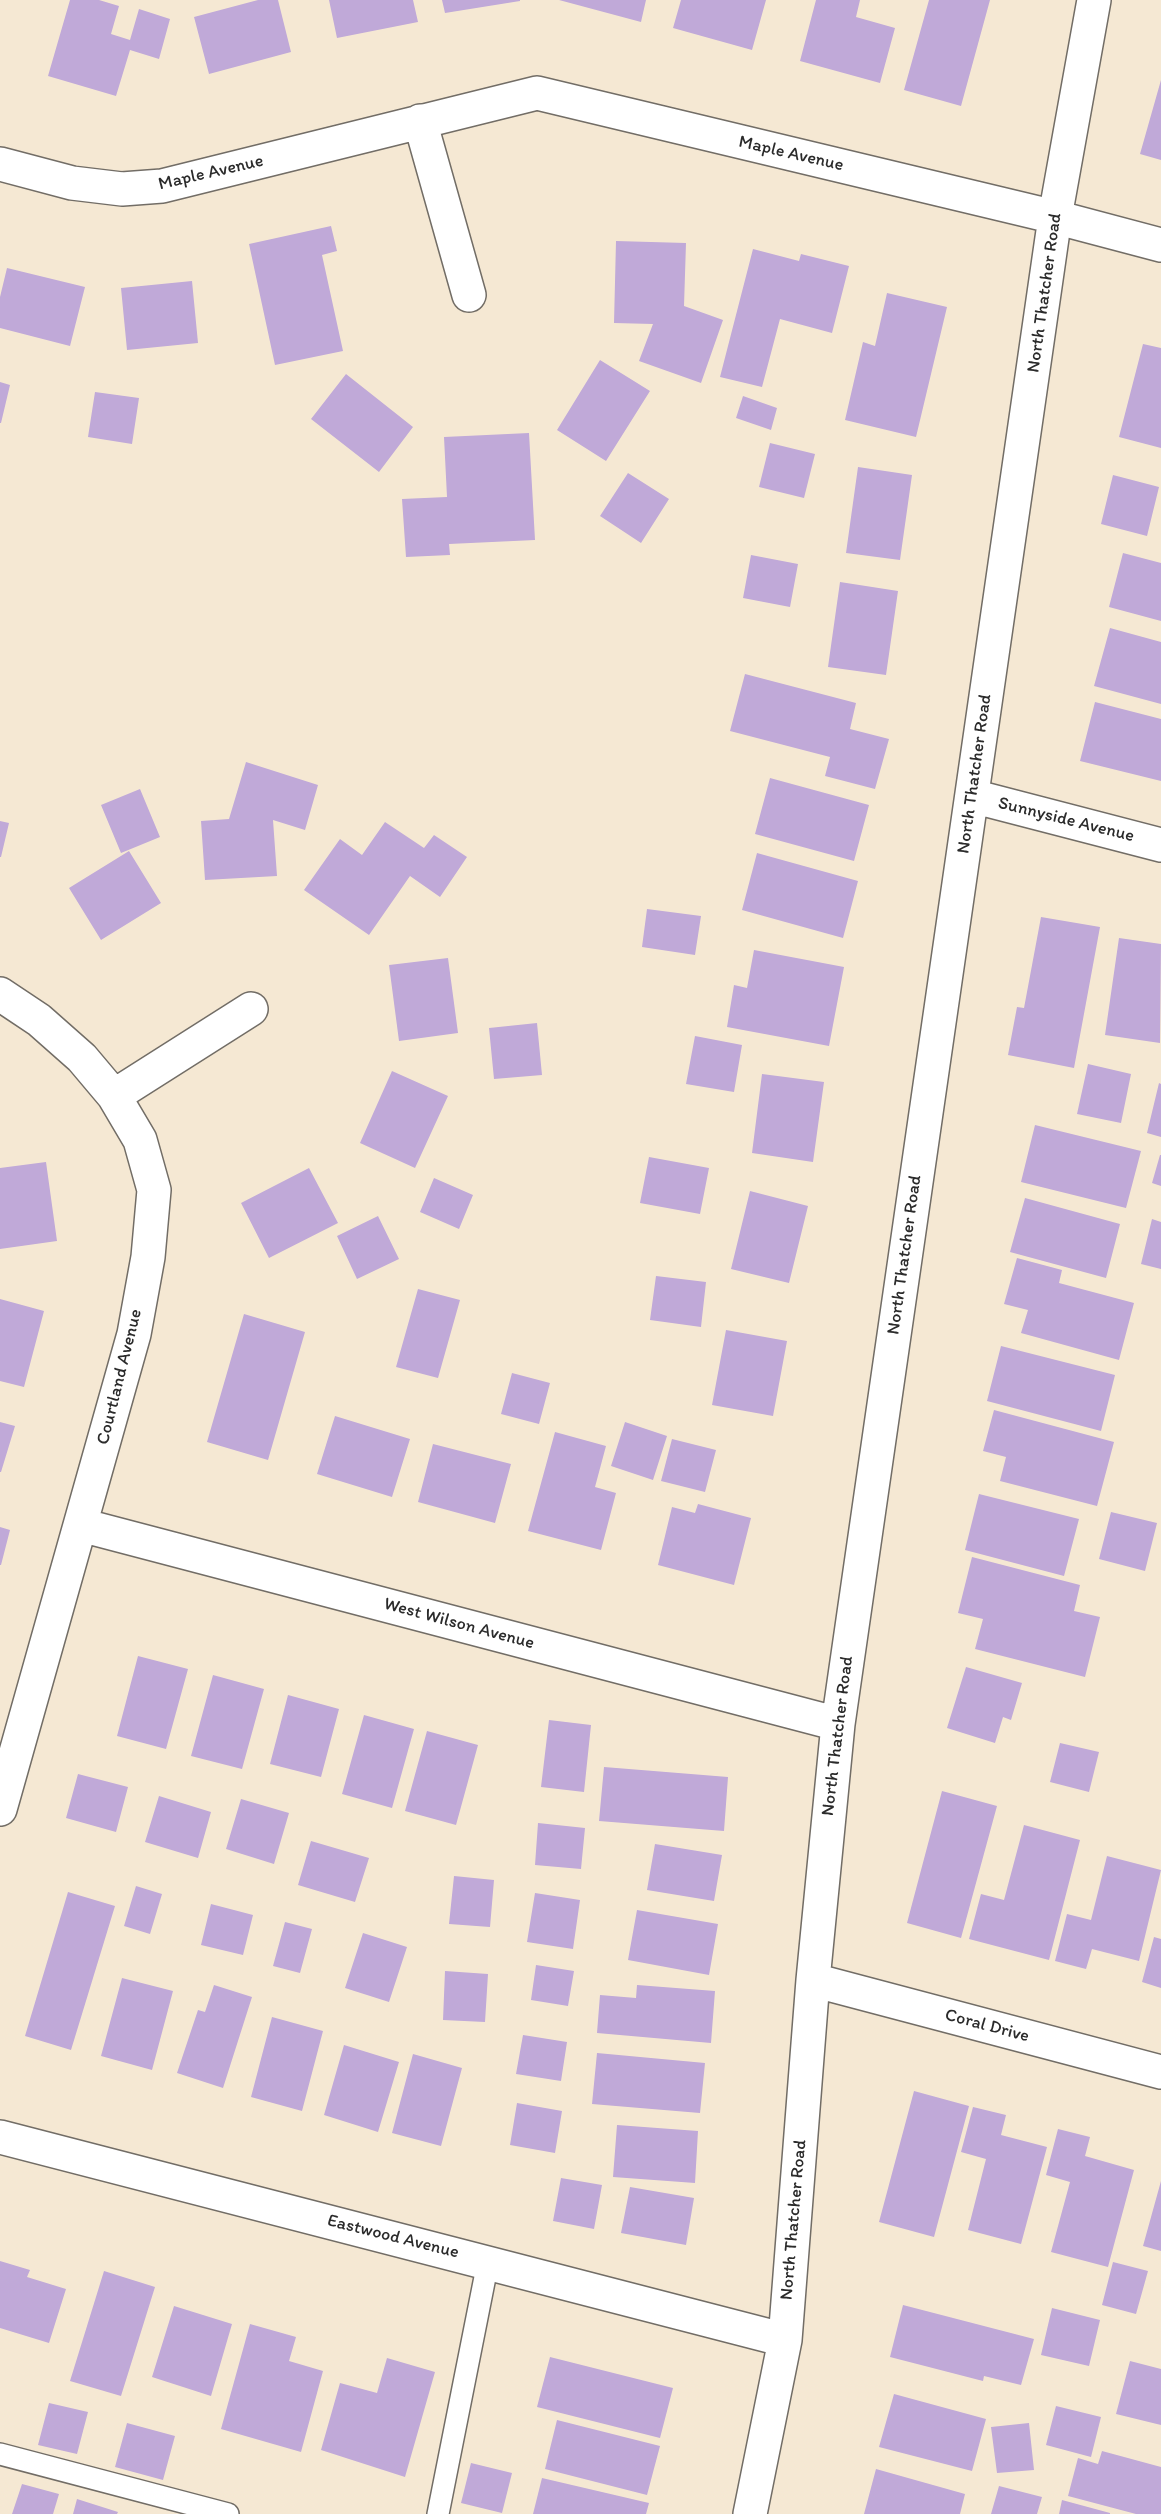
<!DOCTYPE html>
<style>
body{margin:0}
canvas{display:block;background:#f5e8d3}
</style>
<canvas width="1161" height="2514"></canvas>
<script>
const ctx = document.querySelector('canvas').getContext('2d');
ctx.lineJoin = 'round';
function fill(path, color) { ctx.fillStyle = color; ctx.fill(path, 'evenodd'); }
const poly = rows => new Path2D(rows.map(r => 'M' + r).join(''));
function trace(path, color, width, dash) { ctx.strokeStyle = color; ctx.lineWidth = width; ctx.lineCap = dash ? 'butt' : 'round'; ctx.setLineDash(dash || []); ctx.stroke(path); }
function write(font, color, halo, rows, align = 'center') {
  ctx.font = font + ' Itim,sans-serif'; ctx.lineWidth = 6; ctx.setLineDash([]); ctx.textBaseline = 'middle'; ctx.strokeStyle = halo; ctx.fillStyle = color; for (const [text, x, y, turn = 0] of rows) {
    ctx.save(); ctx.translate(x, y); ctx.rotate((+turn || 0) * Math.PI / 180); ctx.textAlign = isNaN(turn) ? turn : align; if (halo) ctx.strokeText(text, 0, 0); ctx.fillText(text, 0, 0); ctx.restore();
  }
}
const building = poly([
 [70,0,99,0,119,6,111,34,130,40,139,9,170,19,159,59,130,50,116,96,48,76],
 [258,0,278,0,291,52,209,74,194,17],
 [329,0,413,0,418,22,337,38],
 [442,0,520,0,520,1,445,13],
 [559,0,646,0,641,22],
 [681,0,766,0,752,50,673,28],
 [816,0,860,0,856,17,895,28,880,83,800,61],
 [929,0,990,0,961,106,904,90],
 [1161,80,1161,160,1140,154],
 [331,226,337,251,322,255,343,351,275,365,249,244],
 [616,241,686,243,684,306,723,320,701,383,639,361,653,324,614,323],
 [753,249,799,261,801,254,849,266,832,333,780,319,762,387,720,377],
 [7,268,85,287,70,346,0,328,0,297],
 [192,281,198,343,127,350,121,288],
 [887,293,947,307,916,437,845,420,863,342,875,346],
 [1143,344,1161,348,1161,448,1119,437],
 [600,360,650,391,606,461,557,430],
 [346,374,413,427,379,472,311,419],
 [0,382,10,385,1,423,0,423],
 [95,392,139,398,132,444,88,437],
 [743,396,777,408,771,430,736,418],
 [529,433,535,540,449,544,450,555,406,557,402,499,447,497,444,437],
 [770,443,815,454,804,498,759,487],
 [858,467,912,475,900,560,846,553],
 [628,473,669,499,641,543,600,516],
 [1113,475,1159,487,1147,536,1101,524],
 [1123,553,1161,563,1161,621,1109,607],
 [751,555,798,564,790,607,743,598],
 [840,582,898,591,886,675,828,667],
 [1110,628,1161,642,1161,704,1094,686],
 [745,674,856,703,850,729,889,739,875,789,825,776,830,757,730,731],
 [1095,702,1161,719,1161,781,1080,761],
 [246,762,318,785,305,830,273,820,277,876,205,880,201,821,229,819],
 [770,778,869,805,854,861,755,834],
 [140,789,160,837,121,853,101,805],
 [0,821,9,823,1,857,0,857],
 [385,822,424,848,434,835,467,857,440,897,410,876,369,935,304,890,340,839,362,855],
 [129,851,161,903,101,940,69,888],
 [757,853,858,881,843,938,742,910],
 [647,909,701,916,695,955,642,947],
 [1041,917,1100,927,1074,1068,1008,1055,1017,1007,1024,1008],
 [1119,938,1161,944,1160,1043,1105,1035],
 [754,950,844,967,829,1046,727,1027,734,985,747,988],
 [448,958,458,1033,399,1041,389,965],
 [537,1023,542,1075,494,1079,489,1028],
 [695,1036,742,1045,734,1092,686,1084],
 [1088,1064,1131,1074,1121,1123,1077,1114],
 [392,1071,448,1096,415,1168,360,1143],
 [762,1074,824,1082,813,1162,752,1153],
 [1159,1083,1161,1084,1161,1137,1147,1133],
 [1035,1125,1141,1151,1126,1208,1021,1182],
 [1160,1155,1161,1155,1161,1186,1152,1183],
 [649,1157,709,1168,700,1214,640,1203],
 [46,1162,57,1241,0,1249,0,1168],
 [309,1168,338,1223,269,1258,241,1203],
 [434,1178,473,1195,459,1229,420,1212],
 [750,1191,808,1206,789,1283,731,1269],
 [1025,1198,1120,1224,1106,1278,1010,1252],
 [378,1216,399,1259,357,1279,337,1236],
 [1152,1219,1161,1222,1161,1269,1141,1264],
 [1017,1258,1062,1270,1059,1283,1134,1303,1119,1360,1021,1333,1028,1310,1004,1304],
 [656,1276,706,1282,701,1327,650,1320],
 [418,1289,460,1300,438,1378,396,1367],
 [0,1299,44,1311,24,1387,0,1381],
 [244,1314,305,1332,268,1460,207,1442],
 [726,1330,787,1341,773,1416,712,1405],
 [1001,1346,1115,1375,1101,1431,987,1401],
 [512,1373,550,1383,539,1424,501,1414],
 [994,1410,1114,1442,1097,1506,1000,1481,1006,1457,983,1451],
 [335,1416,410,1439,392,1497,317,1474],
 [0,1422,15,1426,1,1472,0,1472],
 [625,1422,667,1436,653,1480,611,1466],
 [555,1432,606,1446,595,1487,616,1493,601,1550,528,1531],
 [672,1439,716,1450,705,1492,661,1481],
 [433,1444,511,1464,495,1523,418,1502],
 [979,1494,1079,1519,1064,1576,965,1550],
 [698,1504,751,1518,734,1585,658,1565,672,1507,695,1513],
 [1111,1512,1157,1523,1145,1571,1099,1559],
 [0,1527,10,1530,1,1565,0,1565],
 [972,1557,1080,1585,1074,1611,1100,1617,1085,1677,975,1649,983,1619,958,1613],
 [138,1656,188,1669,166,1749,117,1736],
 [966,1667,1022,1683,1011,1720,1003,1717,995,1743,947,1728],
 [213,1675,264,1689,242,1769,191,1756],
 [288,1695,339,1709,321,1777,270,1764],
 [364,1715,414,1729,392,1808,342,1794],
 [549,1720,591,1725,584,1792,541,1787],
 [427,1731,478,1745,456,1825,405,1811],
 [1060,1743,1099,1752,1089,1792,1050,1782],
 [604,1767,728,1777,724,1831,599,1821],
 [78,1774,128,1787,116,1832,66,1818],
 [942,1791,997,1806,961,1938,907,1923],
 [159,1796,211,1812,198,1858,145,1842],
 [241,1799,289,1813,274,1864,226,1849],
 [538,1823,585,1828,581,1869,535,1865],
 [1024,1825,1080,1840,1049,1960,969,1939,981,1894,1004,1900],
 [311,1841,369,1858,355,1902,298,1885],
 [655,1844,722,1855,714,1901,647,1890],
 [1107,1856,1161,1870,1139,1961,1092,1949,1086,1969,1055,1961,1067,1914,1091,1920],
 [454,1876,494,1880,490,1927,449,1924],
 [136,1886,162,1894,150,1934,124,1926],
 [68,1892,115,1906,71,2050,25,2036],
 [535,1893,580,1900,573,1949,527,1942],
 [211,1904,253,1915,243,1955,201,1945],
 [637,1910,718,1924,709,1975,628,1960],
 [285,1922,312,1929,300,1973,273,1966],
 [363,1933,407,1947,389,2002,345,1988],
 [1154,1937,1161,1939,1161,1988,1142,1982],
 [536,1965,574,1971,568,2006,531,2000],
 [445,1971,488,1974,485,2022,443,2020],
 [122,1978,173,1991,152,2070,101,2056],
 [214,1985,252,1997,223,2088,177,2073,198,2010,205,2012],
 [637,1985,715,1991,711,2043,597,2033,600,1995,636,1998],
 [272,2017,323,2031,302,2111,251,2097],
 [523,2035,567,2042,561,2081,516,2074],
 [344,2045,399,2062,378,2132,324,2115],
 [597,2053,705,2063,700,2113,592,2104],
 [413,2054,462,2068,441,2146,392,2133],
 [914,2091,969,2106,934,2237,879,2222],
 [517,2103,562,2111,555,2153,510,2145],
 [973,2107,1006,2115,1001,2135,1047,2147,1021,2244,968,2230,986,2159,961,2152],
 [617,2125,698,2131,695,2183,613,2177],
 [1058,2129,1090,2137,1085,2156,1134,2170,1108,2267,1051,2252,1070,2182,1046,2175],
 [561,2178,602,2185,594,2229,553,2221],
 [1161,2181,1161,2251,1143,2246],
 [630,2187,694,2198,686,2245,621,2233],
 [0,2261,30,2270,27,2277,66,2289,49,2343,0,2328],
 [1113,2262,1148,2271,1136,2314,1102,2305],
 [104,2271,155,2287,121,2396,70,2381],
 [903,2305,1034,2339,1021,2385,984,2376,983,2381,890,2357],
 [174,2306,232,2324,211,2396,152,2377],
 [1052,2308,1100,2320,1089,2366,1041,2355],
 [250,2324,296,2337,289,2361,323,2371,301,2452,221,2429],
 [550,2357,673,2388,660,2438,537,2407],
 [387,2358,435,2372,405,2477,321,2450,340,2383,377,2393],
 [1130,2361,1161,2369,1161,2425,1116,2414],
 [894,2394,986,2419,972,2471,879,2447],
 [49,2403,88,2412,77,2454,38,2445],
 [1056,2406,1101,2417,1091,2457,1046,2445],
 [557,2420,660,2446,647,2495,545,2469],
 [127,2423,175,2436,163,2480,115,2467],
 [1029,2423,1034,2470,997,2473,991,2427],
 [1102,2451,1161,2467,1161,2514,1136,2514,1068,2496,1078,2458,1098,2464],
 [471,2463,512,2473,502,2513,461,2503],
 [876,2469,965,2494,960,2514,864,2514],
 [542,2478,649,2503,646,2514,533,2514],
 [22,2484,59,2494,53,2514,12,2514],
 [999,2486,1042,2497,1037,2514,991,2514],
 [77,2499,118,2512,117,2514,73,2514],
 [1062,2500,1110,2513,1110,2514,1059,2514]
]);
const service = poly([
 [0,2454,228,2514],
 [438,2514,488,2262]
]);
const minor = poly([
 [420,121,469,295],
 [0,164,72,183,122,189,162,186,537,93,1055,217,1161,245],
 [972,796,1161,845],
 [0,994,39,1020,82,1058,114,1096,140,1140,154,1190,148,1257,134,1334,0,1809],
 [114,1096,251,1009],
 [81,1525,838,1724],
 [813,1980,1161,2072],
 [0,2137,785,2340],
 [750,2514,785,2340,813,1980,838,1724,1055,217,1094,0]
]);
const streetNames = [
 ["Maple Avenue",791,154,13],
 ["Maple Avenue",211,173,-13],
 ["North Thatcher Road",1045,293,-82],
 ["North Thatcher Road",975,774,-82],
 ["Sunnyside Avenue",1066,820,14],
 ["North Thatcher Road",905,1255,-82],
 ["Courtland Avenue",120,1377,-76],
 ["West Wilson Avenue",459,1624,15],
 ["North Thatcher Road",838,1736,-83],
 ["Coral Drive",987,2026,15],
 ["North Thatcher Road",794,2220,-85],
 ["Eastwood Avenue",393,2237,14]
];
fill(building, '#c0a9d8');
trace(service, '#726d66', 24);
trace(minor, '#726d66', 36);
trace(service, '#fff', 21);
trace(minor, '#fff', 33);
write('18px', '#2b2b2b', '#fff', streetNames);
</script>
